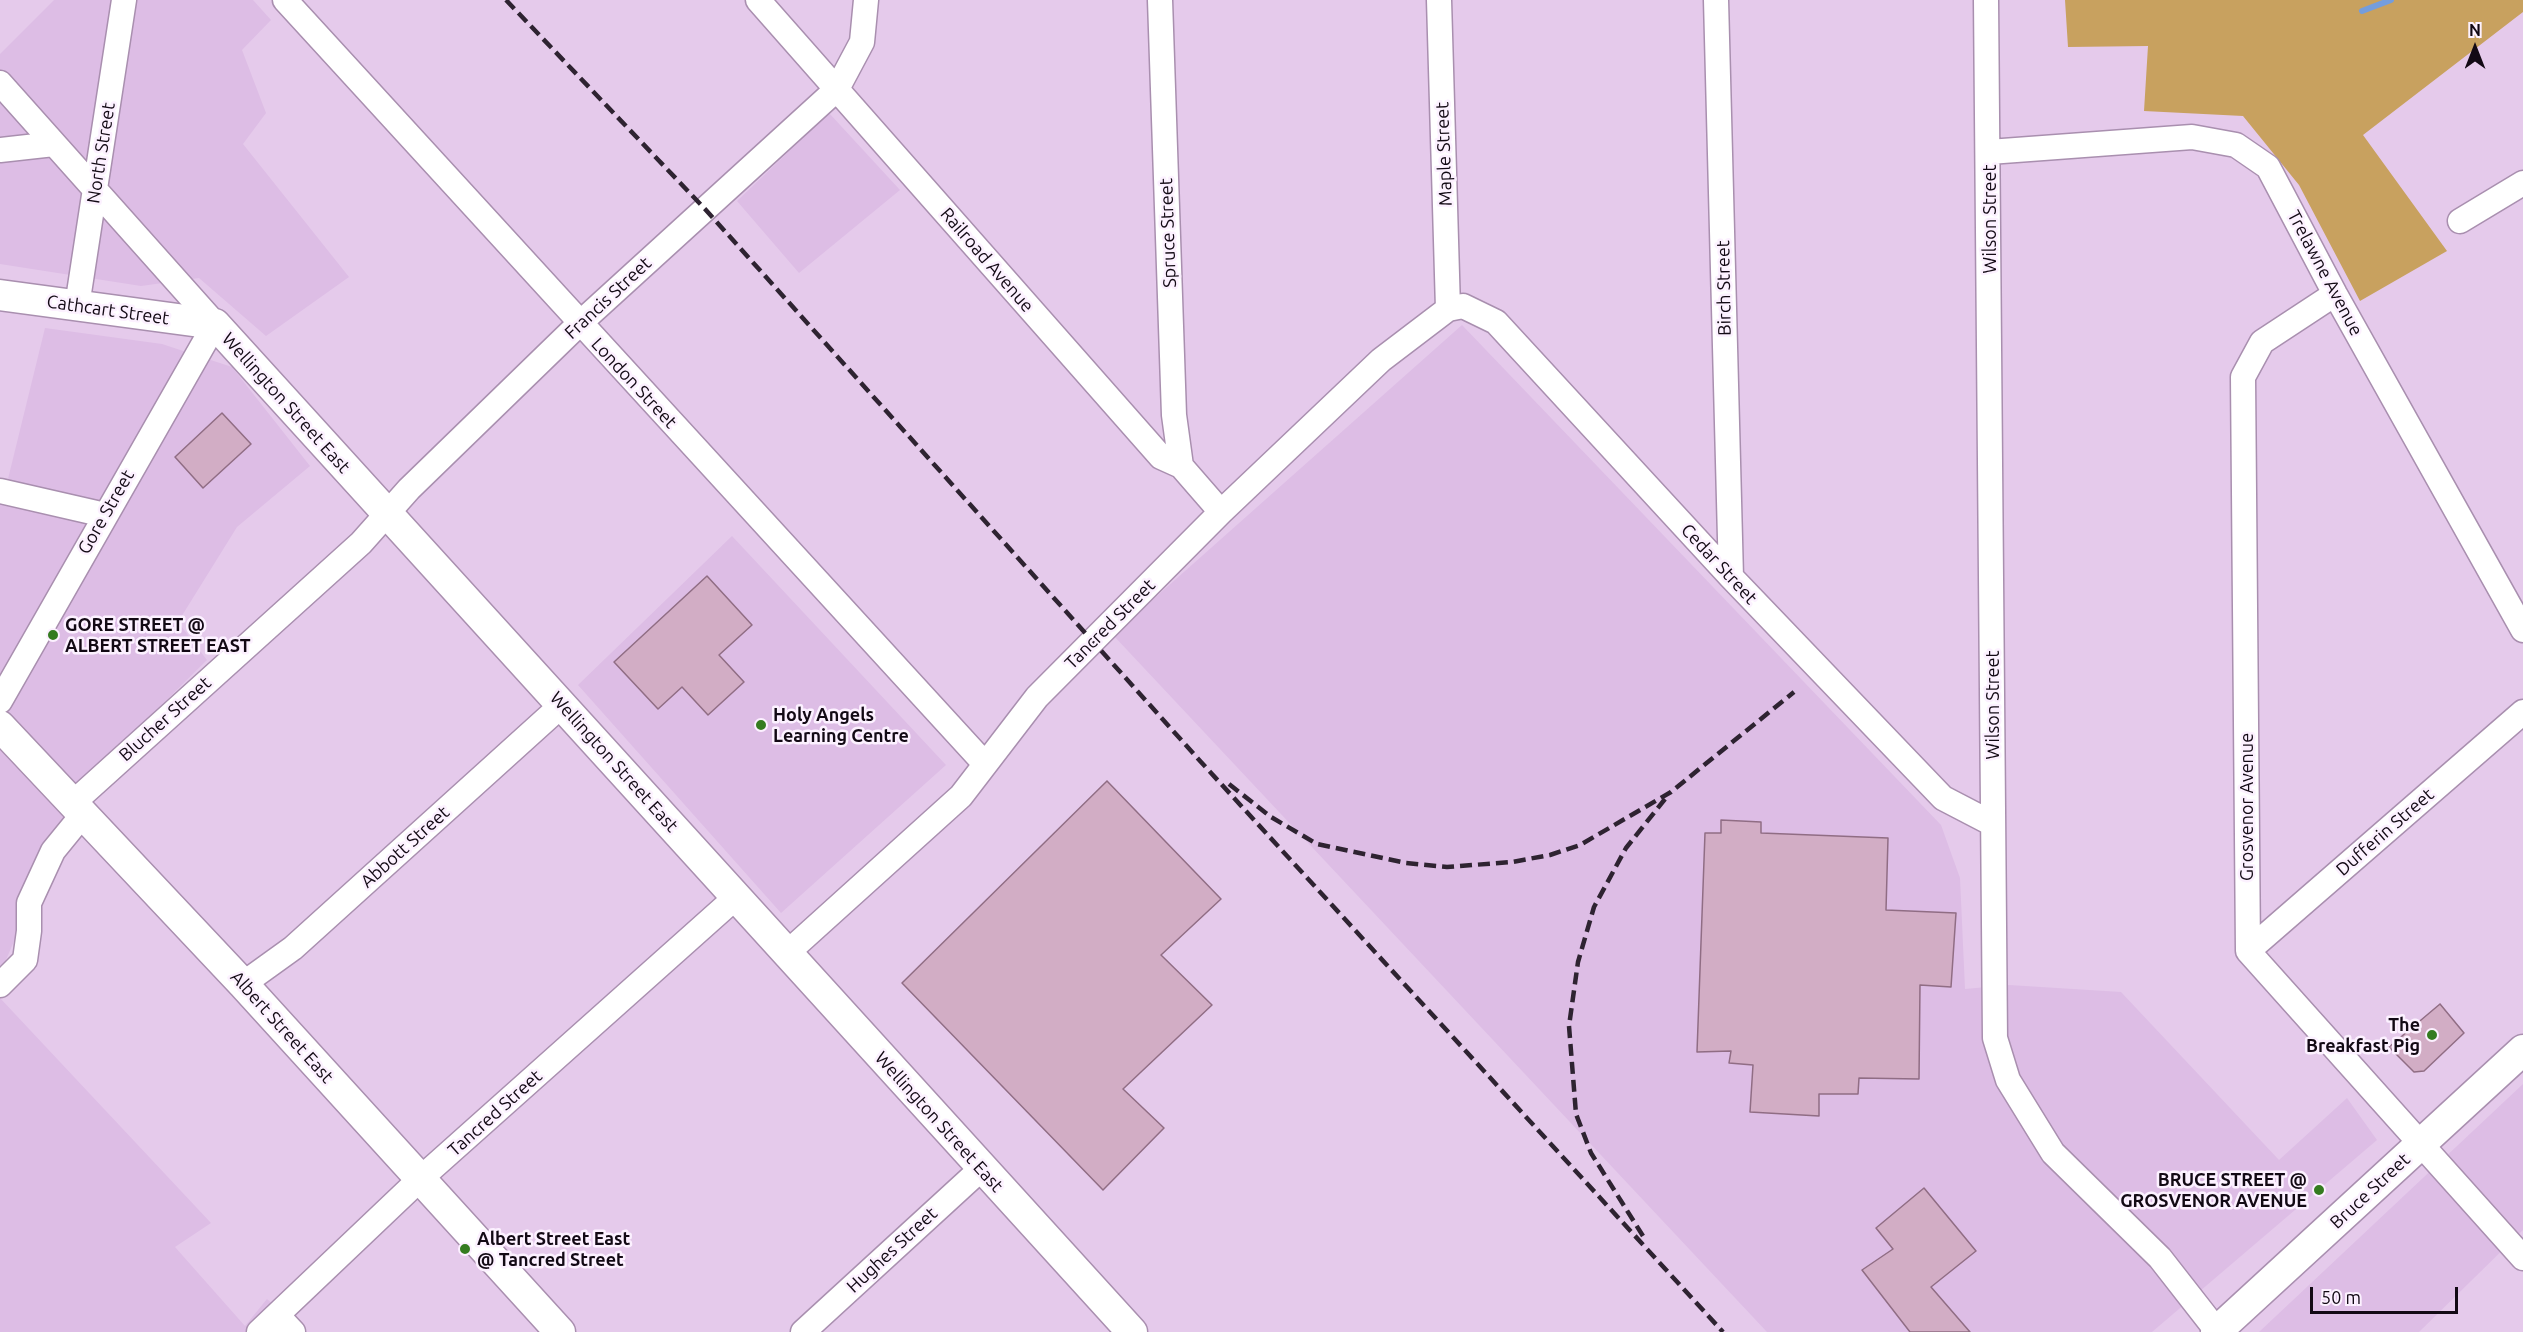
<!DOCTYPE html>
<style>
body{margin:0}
#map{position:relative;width:2523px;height:1332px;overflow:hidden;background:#e5caeb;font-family:Ubuntu,sans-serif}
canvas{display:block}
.north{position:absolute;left:2445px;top:18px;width:60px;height:60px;-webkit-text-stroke:4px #fcf1ff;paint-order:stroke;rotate:0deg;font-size:16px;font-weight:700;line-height:24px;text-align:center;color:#120914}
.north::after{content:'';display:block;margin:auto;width:21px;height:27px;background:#120914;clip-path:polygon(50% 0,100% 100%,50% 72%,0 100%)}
.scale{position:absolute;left:2310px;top:1287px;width:148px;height:27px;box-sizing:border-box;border:3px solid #120914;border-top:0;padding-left:8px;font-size:18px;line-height:21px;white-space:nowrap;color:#120914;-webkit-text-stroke:4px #fcf1ff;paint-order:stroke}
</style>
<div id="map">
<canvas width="2523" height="1332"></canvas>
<div class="north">N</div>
<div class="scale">50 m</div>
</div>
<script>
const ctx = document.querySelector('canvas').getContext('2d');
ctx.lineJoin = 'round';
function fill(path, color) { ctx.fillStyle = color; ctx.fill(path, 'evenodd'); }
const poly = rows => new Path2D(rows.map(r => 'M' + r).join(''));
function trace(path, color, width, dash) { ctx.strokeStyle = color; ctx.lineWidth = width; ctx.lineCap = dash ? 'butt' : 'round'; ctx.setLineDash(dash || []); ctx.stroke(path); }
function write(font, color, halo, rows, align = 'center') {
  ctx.font = font + ' Ubuntu,sans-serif'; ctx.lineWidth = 5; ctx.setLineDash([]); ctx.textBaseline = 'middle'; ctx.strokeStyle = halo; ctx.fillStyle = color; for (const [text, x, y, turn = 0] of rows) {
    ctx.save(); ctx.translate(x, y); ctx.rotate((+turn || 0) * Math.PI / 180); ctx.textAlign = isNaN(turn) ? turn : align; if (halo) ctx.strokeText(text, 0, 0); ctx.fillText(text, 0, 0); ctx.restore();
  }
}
const built = poly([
 [54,0,253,0,271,20,242,50,266,113,243,144,349,277,266,336,199,278,141,286,0,264,0,54],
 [829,113,900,190,799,273,737,201],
 [1462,325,1941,825,1960,878,1965,989,2009,985,2121,992,2279,1160,2347,1098,2377,1140,2152,1332,1767,1332,1113,635],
 [45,328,162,344,232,367,310,466,237,527,178,622,207,660,112,754,68,814,0,974,0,478,8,479],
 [732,536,946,765,781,913,578,685],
 [0,998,211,1223,175,1247,245,1326,267,1299,304,1332,0,1332],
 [2523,1084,2523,1230,2419,1332,2259,1332]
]);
const green = poly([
 [2065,0,2523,0,2523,12,2363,135,2447,251,2360,301,2299,185,2243,116,2144,111,2148,46,2068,47]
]);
const stream = poly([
 [2362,11,2391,0]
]);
const building = poly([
 [222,413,251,444,203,488,175,457,222,413],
 [707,576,752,625,719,655,744,682,708,715,682,687,658,709,614,662,707,576],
 [1107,781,1221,899,1161,955,1212,1005,1123,1089,1164,1128,1103,1190,902,983,1107,781],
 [1721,820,1761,822,1761,833,1888,838,1886,910,1956,913,1951,987,1920,985,1919,1079,1859,1078,1858,1094,1819,1094,1819,1116,1750,1112,1753,1065,1729,1063,1731,1051,1697,1052,1705,833,1721,833,1721,820],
 [2440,1004,2464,1033,2424,1071,2414,1072,2389,1047,2440,1004],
 [1924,1188,1976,1251,1931,1287,1970,1332,1910,1332,1862,1270,1893,1249,1876,1228,1924,1188]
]);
const minor = poly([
 [285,0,985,764],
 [758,0,1161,457,1181,466,1221,512],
 [1160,0,1174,415,1181,466],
 [1439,0,1448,309],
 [1716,0,1731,577],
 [1986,0,1995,1038,2008,1080,2053,1153,2160,1258,2217,1331],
 [0,83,215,324,0,701],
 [0,150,54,144],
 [1989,152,2192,137,2236,145,2268,167,2335,294,2523,630],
 [2460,221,2523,183],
 [2335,294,2262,342,2243,377,2248,951,2523,1258],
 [77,306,124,0],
 [0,491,105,515],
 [74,802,361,543,409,489,579,324,837,89,862,42,866,0],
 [2248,951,2523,712],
 [787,953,961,796,1037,697,1221,512,1381,360,1448,309,1463,306,1496,322,1731,577,1943,798,1993,824],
 [243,984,293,948,563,704],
 [0,985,25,960,29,931,29,903,53,851,84,813],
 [277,1315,293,1332],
 [259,1332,420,1179,735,898],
 [803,1332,981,1169]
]);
const major = poly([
 [0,295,215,324,1132,1332],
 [0,726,243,984,560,1332],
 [2216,1332,2523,1050]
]);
const rail = poly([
 [506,0,705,209,1201,762,1723,1332],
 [1229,784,1271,817,1317,844,1406,863,1447,867,1512,862,1550,855,1580,845,1671,792,1794,692],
 [1643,1236,1591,1153,1576,1114,1569,1026,1578,962,1594,907,1626,848,1665,799]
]);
const markers = [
 [53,635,6,"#357c20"],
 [761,725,6,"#357c20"],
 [2432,1035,6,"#357c20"],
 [2319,1190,6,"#357c20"],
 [465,1249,6,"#357c20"]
];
const streetNames = [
 ["North Street",101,153,-81],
 ["Maple Street",1444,154,-92],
 ["Wilson Street",1990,219,-90],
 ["Spruce Street",1168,233,-92],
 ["Railroad Avenue",987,260,49],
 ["Trelawne Avenue",2325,273,62],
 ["Birch Street",1724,288,-91],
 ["Francis Street",608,298,-43],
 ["Cathcart Street",108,310,8],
 ["London Street",634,383,47],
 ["Wellington Street East",286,403,48],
 ["Gore Street",106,512,-60],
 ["Cedar Street",1719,564,47],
 ["Tancred Street",1110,624,-45],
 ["Wilson Street",1993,705,-90],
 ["Blucher Street",165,719,-42],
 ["Wellington Street East",614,762,48],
 ["Grosvenor Avenue",2247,807,-90],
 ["Dufferin Street",2385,832,-41],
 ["Abbott Street",405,847,-42],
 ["Albert Street East",282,1027,48],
 ["Tancred Street",495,1113,-42],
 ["Wellington Street East",939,1122,48],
 ["Bruce Street",2370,1191,-43],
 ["Hughes Street",892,1250,-43]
];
const poiNames = [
 ["GORE STREET @",65,625],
 ["ALBERT STREET EAST",65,646],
 ["Holy Angels",773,715],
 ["Learning Centre",773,736],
 ["The",2420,1025,"right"],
 ["Breakfast Pig",2420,1046,"right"],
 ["BRUCE STREET @",2307,1180,"right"],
 ["GROSVENOR AVENUE",2307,1201,"right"],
 ["Albert Street East",477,1239],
 ["@ Tancred Street",477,1260]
];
fill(built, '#ddbde5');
fill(green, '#c8a15f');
trace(stream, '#749ddd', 6);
fill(building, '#d2adc5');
trace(building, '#906d84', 1.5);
trace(minor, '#a98faf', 27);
trace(major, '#a98faf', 33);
trace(minor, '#fff', 24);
trace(major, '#fff', 30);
trace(rail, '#2e2331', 4.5, [12, 6]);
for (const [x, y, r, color] of markers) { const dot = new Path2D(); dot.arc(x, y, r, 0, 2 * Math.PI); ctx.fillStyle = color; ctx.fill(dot); trace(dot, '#fcf1ff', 2); }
write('18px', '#120914', '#fcf1ff', streetNames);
write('bold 18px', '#120914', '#fcf1ff', poiNames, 'left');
</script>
